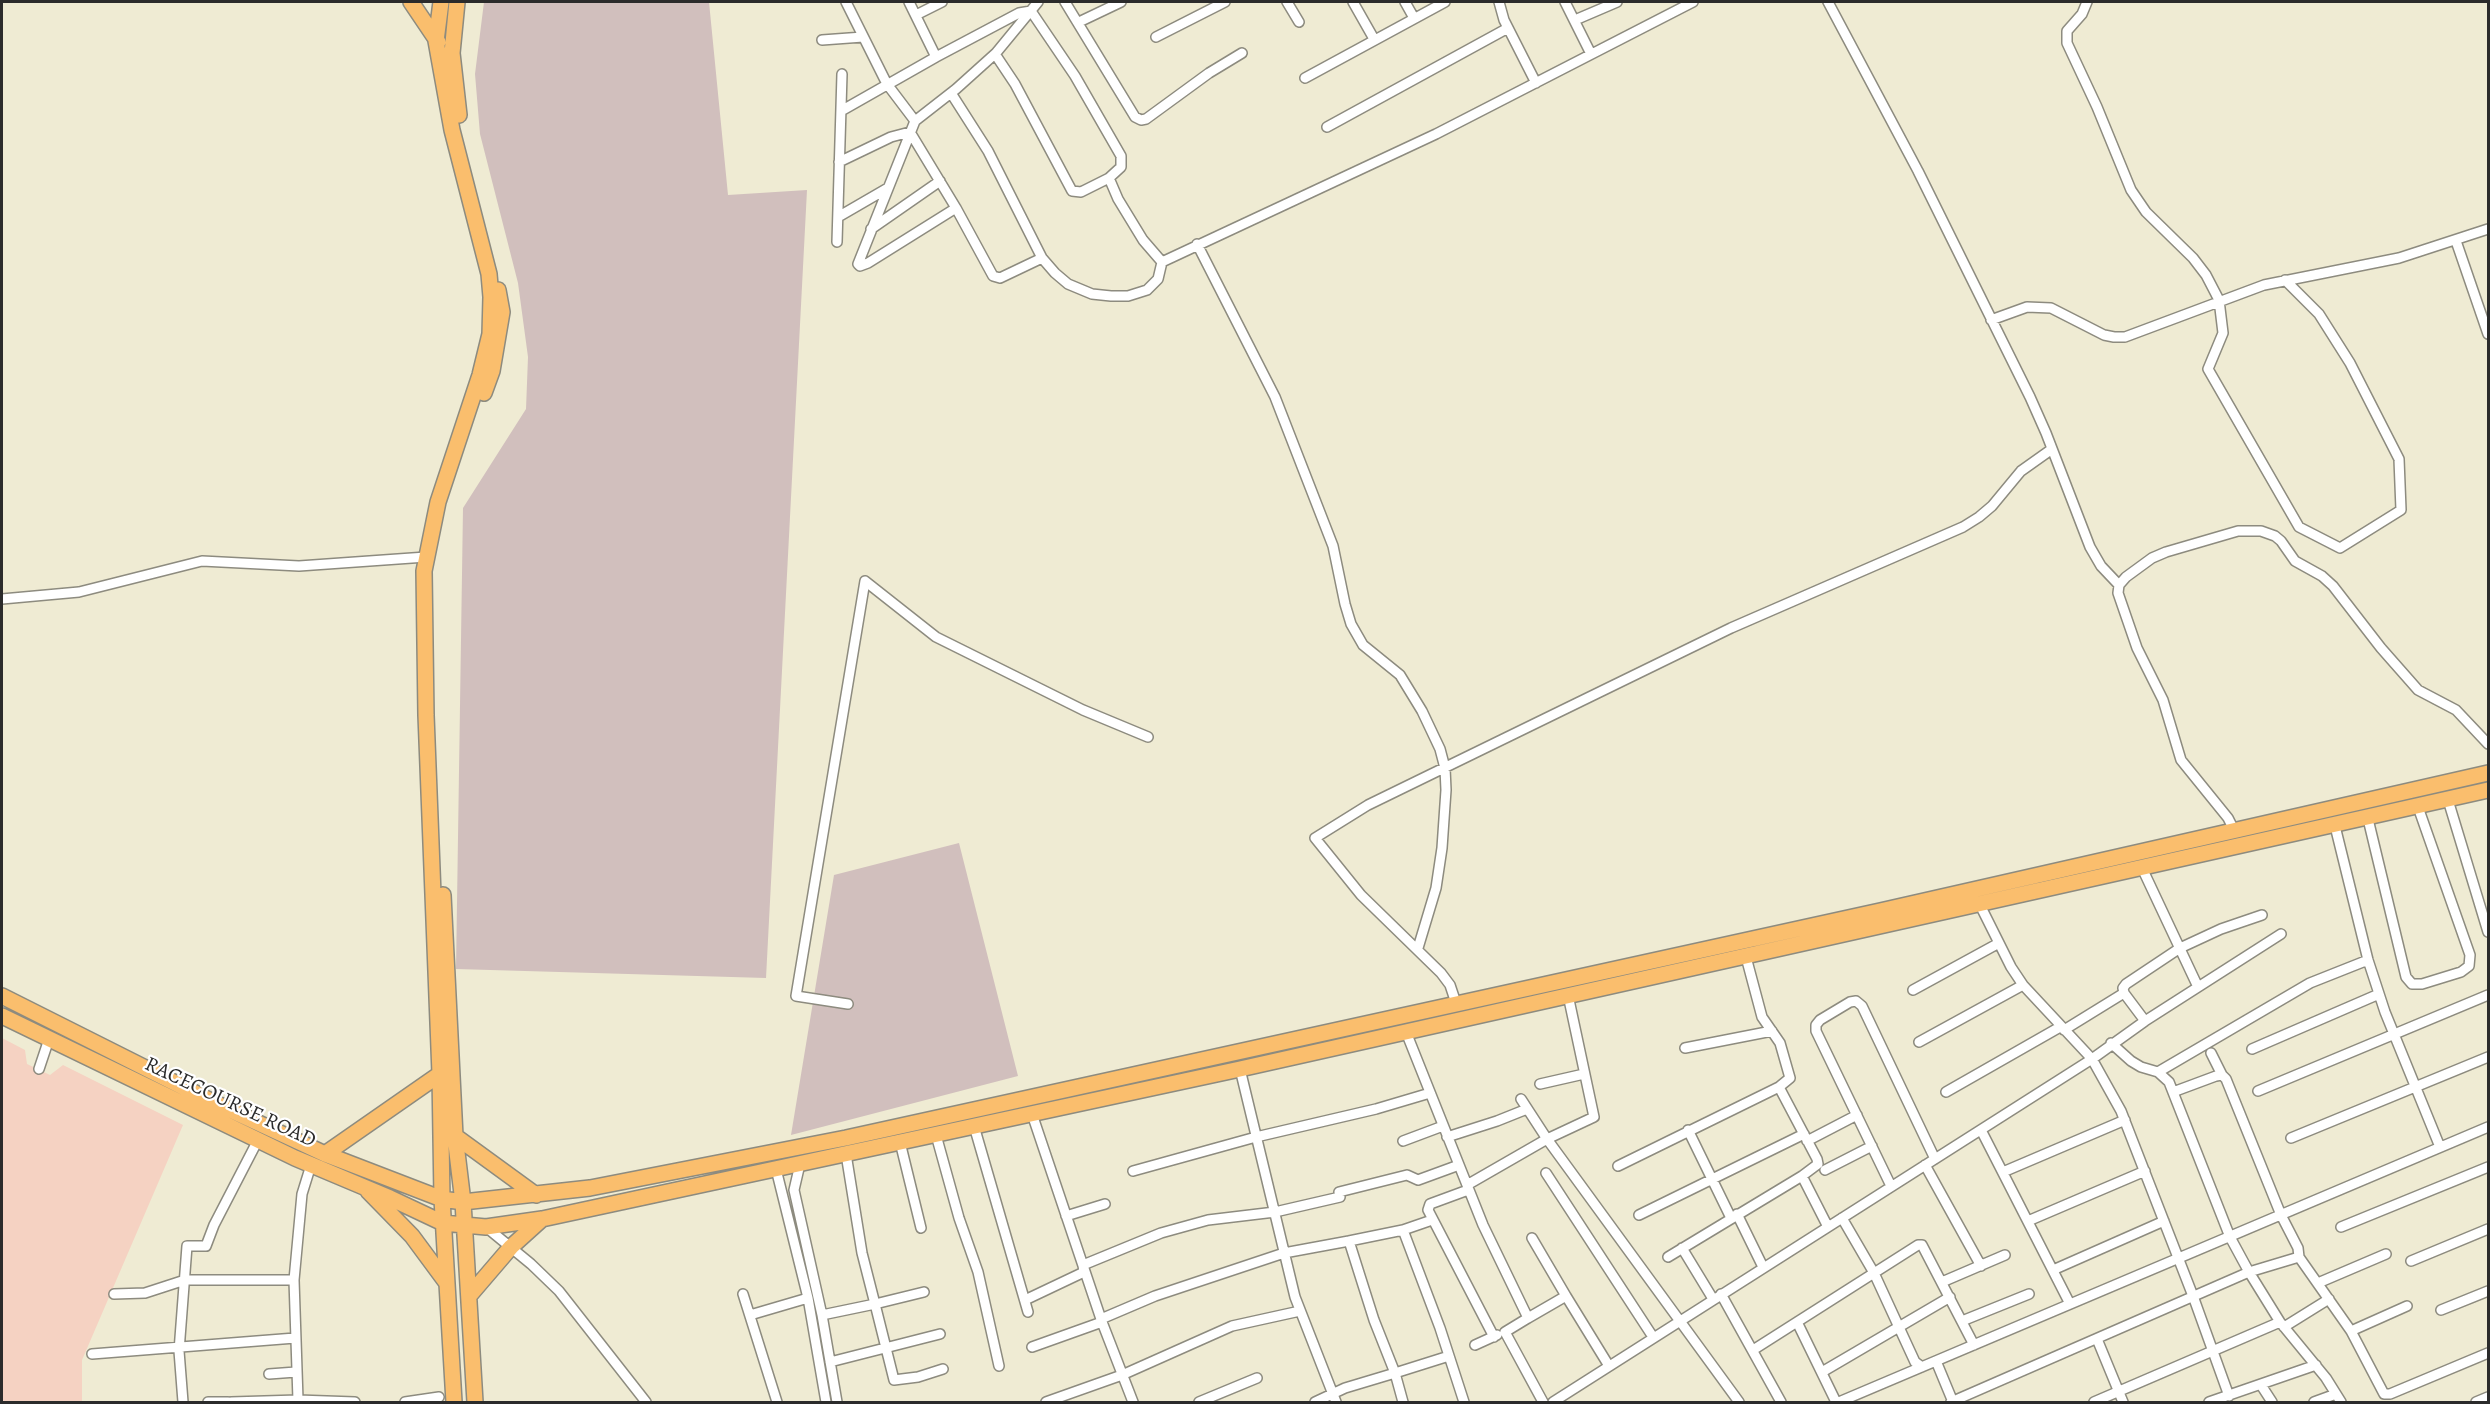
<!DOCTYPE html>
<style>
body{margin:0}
#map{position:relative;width:2490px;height:1404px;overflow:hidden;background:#efebd3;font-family:Alegreya,serif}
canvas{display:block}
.frame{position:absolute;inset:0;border:3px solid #2b2b2b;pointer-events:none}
</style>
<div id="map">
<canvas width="2490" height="1404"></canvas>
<div class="frame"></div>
</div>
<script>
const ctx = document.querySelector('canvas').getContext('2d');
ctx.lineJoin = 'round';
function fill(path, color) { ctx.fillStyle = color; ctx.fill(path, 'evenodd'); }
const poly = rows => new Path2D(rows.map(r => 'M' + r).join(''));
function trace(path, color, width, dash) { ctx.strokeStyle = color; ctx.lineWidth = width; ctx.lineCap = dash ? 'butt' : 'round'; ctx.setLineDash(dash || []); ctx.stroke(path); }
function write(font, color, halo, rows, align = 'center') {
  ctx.font = font + ' Alegreya,serif'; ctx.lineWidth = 4.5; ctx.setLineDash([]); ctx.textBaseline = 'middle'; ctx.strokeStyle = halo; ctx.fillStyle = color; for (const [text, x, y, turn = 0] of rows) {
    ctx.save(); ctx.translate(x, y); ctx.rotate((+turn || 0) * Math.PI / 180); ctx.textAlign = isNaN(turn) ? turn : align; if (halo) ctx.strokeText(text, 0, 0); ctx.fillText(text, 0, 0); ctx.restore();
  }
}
const built = poly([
 [2,1038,25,1050,27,1064,50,1075,63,1065,183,1125,82,1360,82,1402,2,1402]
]);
const industrial = poly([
 [484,2,709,2,728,195,807,190,766,978,456,969,463,508,526,409,528,357,518,283,480,134,475,74],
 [959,843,1018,1076,791,1135,834,875]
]);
const minor = poly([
 [846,2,887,84,915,121,858,264,860,266,868,263,956,208],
 [1065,2,1135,117,1141,120,1146,119,1209,73,1242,53],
 [1287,2,1299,22],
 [1353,2,1374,39],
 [1405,2,1414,18],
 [1499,2,1504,20,1536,83],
 [1565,2,1591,54],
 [1828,2,1918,171,2030,397,2046,433,2090,547,2101,566,2119,585],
 [2087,2,2082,14,2067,31,2067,43,2097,107,2131,190,2146,212,2193,258,2206,275,2219,300,2223,333,2208,369,2299,527,2340,548,2401,510,2399,459,2350,363,2319,314,2285,280],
 [916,15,942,2],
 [1575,20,1617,2],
 [1079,22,1121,2],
 [1156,37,1225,2],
 [822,40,863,37],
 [995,54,1015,84,1072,191,1081,192,1109,178],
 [936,57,1019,13,1031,11,1075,76,1121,156,1121,167,1109,178,1118,199,1143,240,1162,262,1158,279,1147,290,1128,296,1111,296,1092,294,1068,284,1055,273,1042,258,988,151,951,93],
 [1305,78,1445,2],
 [841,111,936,57,909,2],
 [915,121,956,89,996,53,1038,2],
 [1327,127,1508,28],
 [839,162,891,137,910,132,956,208,993,276,1000,278,1042,258],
 [838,217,888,188],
 [871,229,940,181],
 [2456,241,2488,334],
 [837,242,842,74],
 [1197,244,1275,397,1333,546,1345,604,1351,624,1363,645,1400,675,1422,711,1440,749,1445,768,1446,790,1442,848,1436,888,1418,948],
 [1162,262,1436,134,1693,2],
 [1991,320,2027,307,2051,308,2104,335,2114,337,2125,337,2264,285,2399,258,2488,229],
 [2,599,79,592,202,561,299,566,426,557],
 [2448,800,2488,932],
 [2368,819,2406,977,2412,984,2422,984,2461,972,2469,966,2470,955,2418,807],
 [2335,826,2368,960,2385,1012,2440,1147],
 [2235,832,2228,818,2181,760,2163,700,2137,648,2118,593,2119,585,2126,577,2152,558,2166,552,2238,531,2261,531,2275,536,2281,541,2295,561,2322,576,2333,586,2381,648,2418,690,2456,710,2488,744],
 [2142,868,2198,987],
 [1980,905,2011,967,2023,985,2092,1059,2121,1111,2193,1296,2229,1396],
 [1913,990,1999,943],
 [1568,995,1594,1117,1547,1139,1739,1402],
 [1456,1003,1450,985,1441,973,1361,895,1315,838,1368,805,1731,628,1963,527,1979,517,1992,506,2021,471,2052,449],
 [848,1004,796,996,865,581,936,637,1083,710,1148,737],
 [2145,1021,2124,993,2123,988,2126,984,2180,948,2221,929,2262,915],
 [2064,1030,2124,993],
 [1406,1032,1483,1225,1528,1318,1505,1332,1543,1402],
 [1919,1042,2023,985],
 [2111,1043,2131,1061,2141,1067,2158,1072,2169,1082,2230,1237,2249,1272,2280,1322,2326,1378,2341,1402],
 [1685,1048,1772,1031],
 [2252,1049,2379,994],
 [2211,1053,2222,1075],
 [39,1069,49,1039],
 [1240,1069,1295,1297,1336,1402],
 [2158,1072,2310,983,2368,960],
 [1540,1084,1584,1074],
 [2258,1091,2488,995],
 [1946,1092,2060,1027],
 [2173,1092,2216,1076,2222,1075,2226,1079,2281,1215,2298,1248,2299,1257,2351,1331,2384,1394,2390,1394,2488,1353],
 [1032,1114,1102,1322,1133,1402],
 [974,1126,1028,1312],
 [1688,1130,1731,1218],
 [1981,1130,2070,1304],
 [936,1135,959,1218,978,1272,999,1366],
 [1447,1137,1497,1121,1527,1109],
 [2291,1138,2488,1057],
 [1403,1141,1443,1126],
 [1807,1141,1857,1115],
 [900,1142,921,1228],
 [800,1164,794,1190,822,1315,875,1304,862,1253,846,1154],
 [1925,1165,1981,1266],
 [1618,1166,1779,1087,1790,1078,1780,1043,1762,1017,1746,957],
 [776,1169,808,1298,826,1402],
 [1825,1170,1872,1146],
 [1133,1171,1256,1137,1376,1109,1430,1093],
 [2003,1172,2125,1120],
 [1546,1173,1653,1337],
 [1802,1176,1828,1227],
 [1467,1185,1547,1139,1521,1099],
 [1891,1186,1816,1031,1816,1025,1820,1020,1850,1002,1856,1001,1862,1006,1935,1159],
 [1468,1190,1430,1204,1428,1210,1494,1337],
 [1339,1192,1407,1175,1418,1180,1459,1165],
 [1737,1214,1763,1267],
 [1639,1215,1804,1134],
 [1066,1216,1105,1204],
 [1842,1218,1874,1273,1915,1362,1922,1367],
 [1432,1220,1403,1230,1440,1328,1464,1402],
 [2028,1221,2145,1171],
 [486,1227,531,1264,559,1291,646,1402],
 [2341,1227,2488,1167],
 [1532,1238,1566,1296],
 [1349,1241,1403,1230],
 [1682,1248,1713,1299],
 [1668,1257,1802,1176,1818,1164,1817,1159,1779,1087],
 [2411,1261,2488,1229],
 [2053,1270,2164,1221],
 [1942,1282,2005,1255],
 [2318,1283,2386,1254],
 [924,1292,875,1304,894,1380,918,1377,943,1369],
 [114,1294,145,1293,185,1280,294,1280],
 [743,1294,777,1402],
 [1721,1294,1781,1402],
 [1025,1300,1084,1272,1083,1265,1161,1233,1208,1220,1275,1212,1340,1197],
 [2441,1310,2488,1291],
 [750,1315,808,1298],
 [822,1315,837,1402],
 [1528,1318,1566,1296,1609,1366],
 [1101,1319,1155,1296,1284,1253,1349,1241,1374,1320,1395,1373,1449,1356],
 [1962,1321,2029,1294],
 [1797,1322,1836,1402],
 [2284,1327,2329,1299],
 [2351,1331,2407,1306],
 [2097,1339,2123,1402],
 [1475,1345,1497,1335],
 [1032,1347,1102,1322],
 [1753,1350,1918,1245,1922,1245,1974,1345],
 [92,1354,295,1338],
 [1936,1361,1953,1402],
 [830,1362,940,1334],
 [1822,1372,1950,1297],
 [269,1374,296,1372],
 [2261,1385,2272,1402],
 [298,1400,355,1402],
 [183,1402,179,1351,187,1246,206,1246,214,1225,258,1140],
 [208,1402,228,1402],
 [231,1402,298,1400,294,1280,302,1194,311,1165],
 [405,1402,439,1397],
 [1046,1402,1122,1375,1232,1326,1300,1311],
 [1199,1402,1257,1378],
 [1315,1402,1345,1388,1395,1373,1403,1402],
 [1553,1402,2092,1059,2145,1021,2281,934],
 [1839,1402,2488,1127],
 [1951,1402,2249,1272,2299,1257],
 [2094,1402,2280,1322],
 [2209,1402,2316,1365],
 [2314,1402,2336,1394],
 [2476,1402,2488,1397]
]);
const primary = poly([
 [411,2,438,42],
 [441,2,436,41,452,130,489,274,491,297,490,334,480,375,438,502,424,571,426,715,440,1074,442,1199,454,1402],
 [457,2,452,53,459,115],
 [484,393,492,371,502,312,498,290],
 [443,895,455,1136,463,1202,475,1402],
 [2,996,213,1102,325,1154,442,1199,463,1202,590,1188,846,1138,1880,911,2488,773],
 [2,1016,295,1158,390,1198,443,1223,486,1227,542,1219,1240,1069,2488,790],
 [455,1136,536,1195],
 [325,1154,440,1074],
 [368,1191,412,1236,446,1282],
 [469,1296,511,1247,542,1219]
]);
const streetNames = [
 ["RACECOURSE ROAD",230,1103,25]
];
fill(built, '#f5d2c2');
fill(industrial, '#d1bfbd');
trace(minor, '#8d8b7f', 12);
trace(primary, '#8d8b7f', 18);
trace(minor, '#fff', 9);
trace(primary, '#fabe6d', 15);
write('21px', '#2b2b2b', '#fff', streetNames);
</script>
